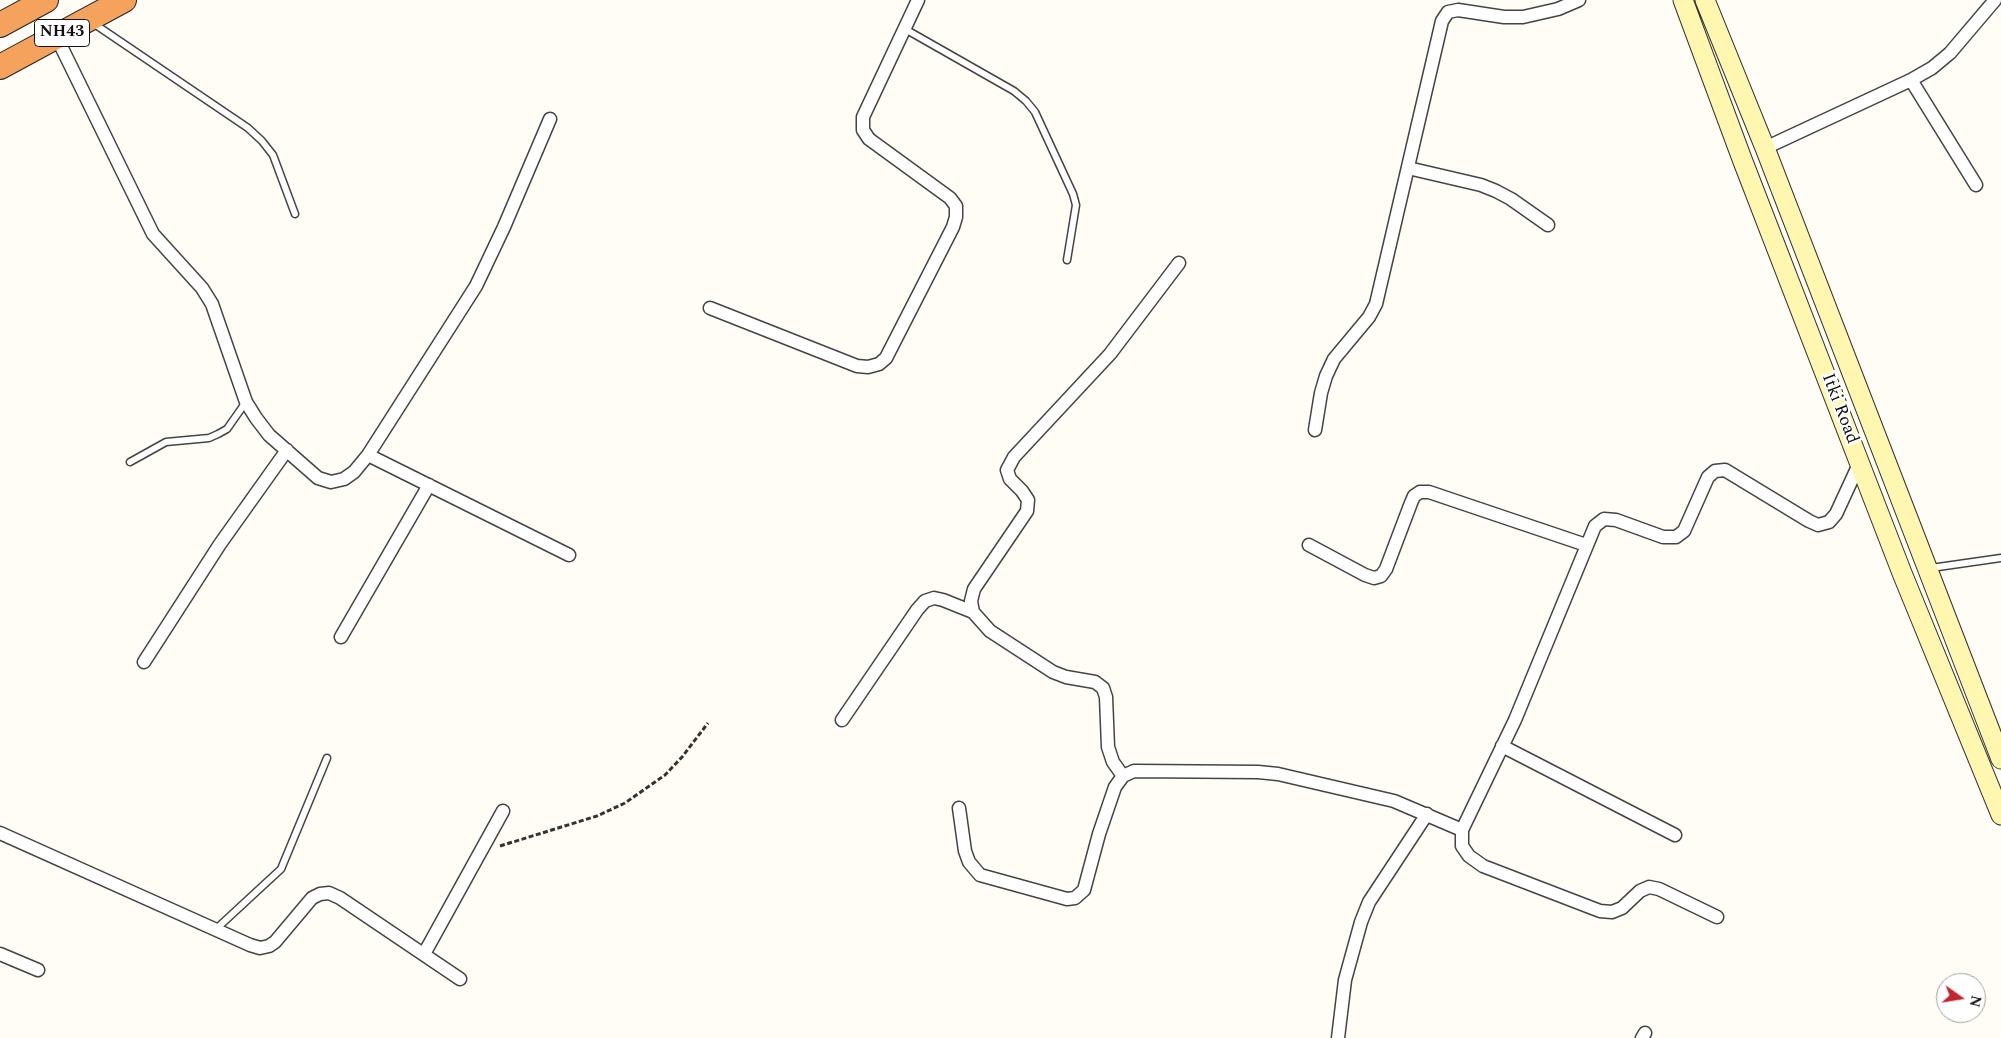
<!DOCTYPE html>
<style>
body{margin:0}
#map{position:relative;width:2001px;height:1038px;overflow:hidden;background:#fffdf5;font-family:Spectral,serif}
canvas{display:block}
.north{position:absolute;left:1936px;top:973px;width:50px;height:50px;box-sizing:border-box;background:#fff;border:1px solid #a0a0a0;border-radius:50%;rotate:103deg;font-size:14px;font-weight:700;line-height:20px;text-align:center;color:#111}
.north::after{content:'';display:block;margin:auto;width:18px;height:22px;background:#c4262e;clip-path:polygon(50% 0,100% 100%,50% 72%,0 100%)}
</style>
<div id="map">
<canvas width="2001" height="1038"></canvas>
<div class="north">N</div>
</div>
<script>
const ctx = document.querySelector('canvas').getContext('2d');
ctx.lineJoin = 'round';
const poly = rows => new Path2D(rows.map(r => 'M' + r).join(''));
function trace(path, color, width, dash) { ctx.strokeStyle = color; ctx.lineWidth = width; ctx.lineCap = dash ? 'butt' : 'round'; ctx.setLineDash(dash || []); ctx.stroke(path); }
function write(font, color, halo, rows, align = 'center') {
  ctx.font = font + ' Spectral,serif'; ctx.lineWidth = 5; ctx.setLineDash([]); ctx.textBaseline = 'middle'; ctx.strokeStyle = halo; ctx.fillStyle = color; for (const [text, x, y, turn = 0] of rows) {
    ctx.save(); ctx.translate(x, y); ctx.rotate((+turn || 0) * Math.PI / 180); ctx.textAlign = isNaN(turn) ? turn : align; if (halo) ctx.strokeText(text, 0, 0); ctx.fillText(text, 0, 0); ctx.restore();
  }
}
const path = poly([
 [500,846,597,816,625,803,665,775,682,757,708,723]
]);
const lane = poly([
 [93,23,248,128,262,141,273,155,295,214],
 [905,29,1014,91,1026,101,1035,112,1073,194,1076,205,1067,260],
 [130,462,166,442,209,438,218,434,227,429,246,402],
 [1931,568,2001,558],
 [215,930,281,869,327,758]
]);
const street = poly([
 [56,36,153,234,202,288,212,304,246,402,256,418,269,435,318,478,331,482,344,479,354,472,368,455,476,286,504,227,550,119],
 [1911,80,1976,185],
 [1765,148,1911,80,1932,68,1950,53,1995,0],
 [1408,168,1481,185,1496,191,1511,199,1548,225],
 [710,308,857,366,868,367,879,364,886,358,953,227,956,217,956,206,950,198,869,139,863,130,863,117,918,0],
 [1315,430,1321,393,1326,376,1334,359,1369,317,1376,304,1442,21,1448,12,1458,10,1504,17,1523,17,1558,9,1579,0],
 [368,455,569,555],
 [1309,545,1365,575,1374,578,1381,576,1386,569,1411,503,1414,496,1420,492,1429,492,1586,545],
 [341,637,429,485],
 [144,662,220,544,287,450],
 [842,720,917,610,925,601,934,598,943,600,973,612],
 [1502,746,1675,835],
 [1123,776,1113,762,1108,747,1106,697,1103,688,1095,682,1066,677,1053,672,990,631,973,612,971,601,974,589,1027,511,1028,500,1022,491,1010,479,1007,470,1014,457,1110,354,1179,263],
 [959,808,965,851,969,862,980,875,1067,899,1075,898,1084,890,1099,834,1115,787,1123,776,1134,771,1258,772,1278,774,1394,801,1462,830],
 [0,833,250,945,260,948,269,946,275,942,312,898,320,894,329,893,340,898,460,979],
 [1717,917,1659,889,1649,887,1640,891,1622,908,1612,912,1600,911,1483,866,1469,856,1462,846,1462,830,1515,720,1595,526,1604,519,1616,520,1663,537,1676,537,1684,531,1708,477,1715,471,1725,470,1809,521,1818,525,1829,522,1836,514,1860,462],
 [0,954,38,970],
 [424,954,503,811],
 [1338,1038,1345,980,1361,922,1369,902,1427,814],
 [1642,1038,1645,1033]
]);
const secondary = poly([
 [1683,0,1742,159,1902,573,2001,815],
 [1705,0,1765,148,2001,759]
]);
const highway = poly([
 [0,25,46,0],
 [0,67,124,0]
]);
const shields = [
 [62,33,55]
];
const shieldNames = [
 ["NH43",62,33]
];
const streetNames = [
 ["Itki Road",1839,409,69]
];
trace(lane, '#444', 9);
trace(street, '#444', 15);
trace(secondary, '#333', 21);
trace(highway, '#222', 26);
trace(path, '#333', 3, [5, 2.5]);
trace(lane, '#fff', 6);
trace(street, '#fff', 12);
trace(secondary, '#fff6b0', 19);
trace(highway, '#f5a25d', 24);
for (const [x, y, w] of shields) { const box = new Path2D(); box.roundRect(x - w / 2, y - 13.5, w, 27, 4); ctx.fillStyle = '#fff'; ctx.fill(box); trace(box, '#111', 1); }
write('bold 16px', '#111', null, shieldNames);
write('18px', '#111', '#fff', streetNames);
</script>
